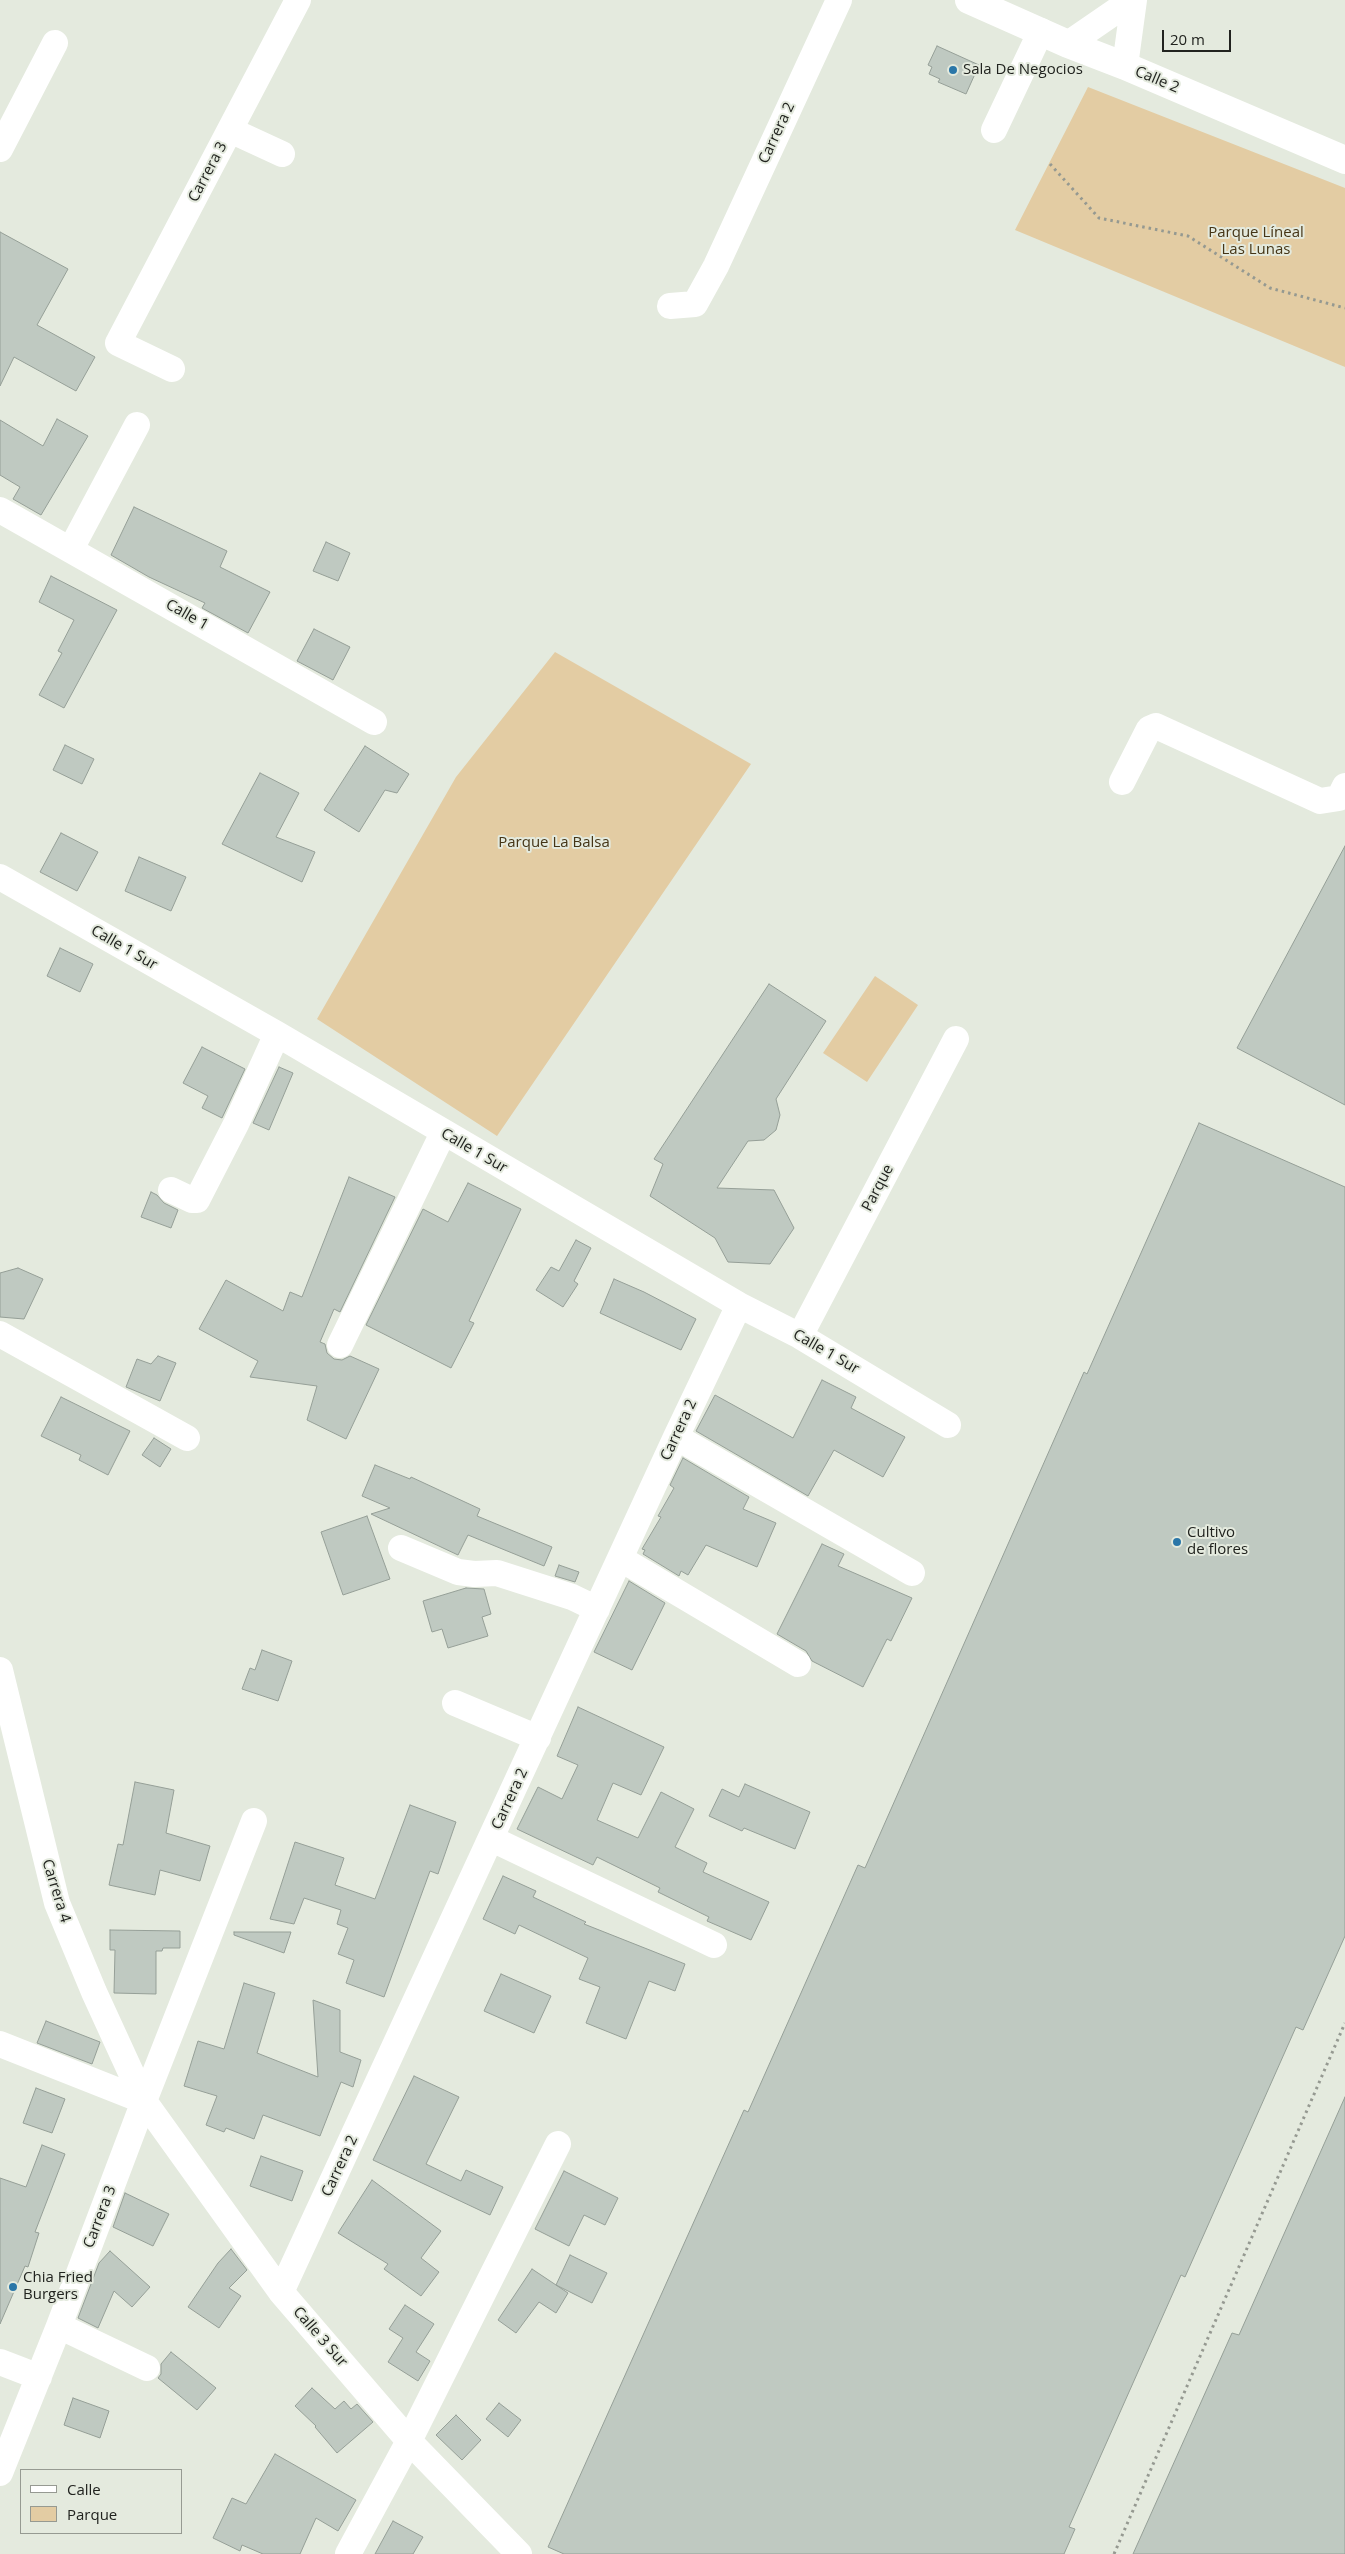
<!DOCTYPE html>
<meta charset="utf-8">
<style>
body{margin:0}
#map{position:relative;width:1345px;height:2554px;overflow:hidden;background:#e4eade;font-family:"Open Sans",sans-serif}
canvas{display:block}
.legend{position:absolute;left:20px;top:2469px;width:162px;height:65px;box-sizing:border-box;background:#e4eade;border:1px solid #969a92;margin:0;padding:6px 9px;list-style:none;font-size:15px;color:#21231f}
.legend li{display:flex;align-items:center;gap:10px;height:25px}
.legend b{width:25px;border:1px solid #969a92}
.scale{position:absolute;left:1162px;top:30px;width:69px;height:22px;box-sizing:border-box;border:2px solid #21231f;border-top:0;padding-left:6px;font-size:15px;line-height:18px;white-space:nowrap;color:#21231f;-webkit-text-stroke:4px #e4eade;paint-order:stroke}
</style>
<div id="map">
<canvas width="1345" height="2554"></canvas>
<ul class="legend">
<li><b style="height:6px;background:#fff"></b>Calle</li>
<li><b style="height:14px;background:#e3cca3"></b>Parque</li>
</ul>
<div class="scale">20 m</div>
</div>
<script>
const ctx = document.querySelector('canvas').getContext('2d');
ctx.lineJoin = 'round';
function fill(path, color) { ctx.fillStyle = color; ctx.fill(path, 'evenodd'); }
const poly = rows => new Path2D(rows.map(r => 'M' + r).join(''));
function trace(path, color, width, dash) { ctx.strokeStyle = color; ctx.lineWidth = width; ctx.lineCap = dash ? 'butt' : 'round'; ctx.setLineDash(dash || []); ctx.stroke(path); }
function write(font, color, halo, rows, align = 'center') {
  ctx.font = font + ' "Open Sans",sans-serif'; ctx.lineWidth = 4; ctx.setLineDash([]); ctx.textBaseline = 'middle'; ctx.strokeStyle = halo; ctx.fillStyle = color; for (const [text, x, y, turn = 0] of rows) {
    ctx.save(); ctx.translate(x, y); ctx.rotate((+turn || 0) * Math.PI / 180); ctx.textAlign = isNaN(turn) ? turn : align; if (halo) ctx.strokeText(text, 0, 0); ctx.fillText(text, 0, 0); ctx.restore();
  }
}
const green = poly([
 [1088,87,1345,188,1345,367,1015,230],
 [555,652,751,764,497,1136,317,1019,456,777],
 [875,976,918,1005,867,1082,823,1053]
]);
const building = poly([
 [937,46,979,65,966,94,938,82,940,79,929,74,932,67,928,65,937,46],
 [0,232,68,269,37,325,95,357,76,391,14,357,0,386,0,232],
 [57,419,88,436,41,515,13,499,20,487,0,475,0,420,43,446,57,419],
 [134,507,227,551,220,567,270,592,248,633,202,608,205,603,149,577,111,555,134,507],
 [326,542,350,553,338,581,313,571,326,542],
 [51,576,117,610,64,708,39,695,62,653,58,651,74,620,39,602,51,576],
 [314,629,350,647,333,680,297,661,314,629],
 [65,745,94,759,82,784,53,770,65,745],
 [365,746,409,774,397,793,385,790,359,832,324,810,365,746],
 [260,773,299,793,276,837,315,852,302,882,222,844,260,773],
 [61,833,98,852,77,891,40,872,61,833],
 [1345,846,1345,1105,1237,1048,1345,846],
 [139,857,186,877,171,911,125,891,139,857],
 [60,948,93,964,80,992,47,976,60,948],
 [769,984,826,1021,776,1099,780,1115,776,1130,764,1140,748,1141,717,1188,774,1190,794,1228,770,1264,728,1262,715,1238,650,1196,663,1164,654,1159,769,984],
 [202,1047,245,1069,222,1118,202,1108,208,1096,183,1083,202,1047],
 [279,1067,293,1073,269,1130,253,1123,279,1067],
 [1199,1123,1345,1187,1345,1936,1303,2030,1296,2027,1185,2277,1181,2275,1069,2527,1075,2529,1064,2554,564,2554,548,2547,744,2110,748,2112,858,1865,865,1868,1084,1372,1087,1374,1199,1123],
 [349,1177,395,1197,340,1312,334,1309,320,1342,325,1344,327,1353,334,1359,342,1360,350,1356,379,1369,346,1439,307,1420,317,1386,250,1377,258,1361,199,1329,226,1280,283,1311,290,1292,302,1297,349,1177],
 [468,1183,521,1209,469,1321,474,1323,451,1368,366,1325,423,1209,448,1222,468,1183],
 [151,1192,157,1195,164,1203,178,1210,171,1228,141,1217,151,1192],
 [576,1240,591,1248,574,1281,578,1284,563,1307,536,1290,551,1267,559,1271,576,1240],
 [18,1268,43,1279,24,1319,0,1317,0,1273,18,1268],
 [614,1279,644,1292,696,1319,681,1350,600,1313,614,1279],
 [158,1356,176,1363,160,1401,126,1387,137,1359,151,1364,158,1356],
 [822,1380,856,1397,851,1408,905,1437,883,1477,834,1450,808,1496,696,1431,715,1395,793,1438,822,1380],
 [61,1397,130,1431,108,1475,79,1460,81,1455,41,1436,61,1397],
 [154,1438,171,1449,160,1467,142,1455,154,1438],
 [683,1458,749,1497,743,1509,776,1523,757,1567,706,1545,688,1575,681,1571,679,1576,643,1554,645,1550,642,1549,661,1517,658,1516,674,1488,670,1485,683,1458],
 [375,1465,410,1479,411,1477,480,1509,477,1516,552,1547,544,1566,468,1535,458,1555,371,1514,390,1508,362,1496,375,1465],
 [367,1516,390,1579,343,1595,321,1532,367,1516],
 [822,1544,844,1554,838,1566,912,1598,891,1641,887,1639,863,1687,812,1661,806,1651,777,1634,822,1544],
 [559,1565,579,1572,575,1582,555,1576,559,1565],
 [629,1581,665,1603,632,1670,594,1652,629,1581],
 [466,1588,484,1589,491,1614,482,1617,488,1636,448,1648,442,1629,432,1632,423,1601,466,1588],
 [262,1650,292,1661,278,1701,242,1689,250,1668,255,1670,262,1650],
 [578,1707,664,1747,641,1795,613,1783,597,1820,638,1838,661,1792,694,1809,675,1847,707,1863,703,1872,769,1902,751,1940,707,1921,709,1917,658,1892,660,1888,597,1857,593,1865,517,1829,538,1787,562,1799,578,1765,557,1756,578,1707],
 [135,1782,174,1790,166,1833,210,1846,200,1881,160,1870,155,1895,109,1885,118,1844,123,1845,135,1782],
 [745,1784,810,1812,795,1849,744,1828,742,1831,709,1816,722,1789,739,1797,745,1784],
 [410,1805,456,1822,438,1874,430,1871,384,1997,346,1983,354,1960,338,1954,348,1928,337,1924,341,1910,304,1898,294,1924,270,1919,295,1842,344,1858,335,1885,375,1899,410,1805],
 [503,1876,536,1891,533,1897,586,1922,584,1924,685,1964,675,1991,649,1981,626,2039,586,2023,600,1987,579,1979,588,1958,519,1925,515,1934,483,1919,503,1876],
 [110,1930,180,1931,180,1948,163,1948,162,1951,156,1951,156,1994,114,1993,115,1950,110,1950,110,1930],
 [234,1932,291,1932,284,1953,234,1935,234,1932],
 [501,1974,551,1996,534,2033,484,2011,501,1974],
 [244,1983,275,1993,257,2053,318,2077,313,2000,340,2010,340,2052,361,2060,353,2087,341,2082,320,2136,263,2115,254,2139,226,2128,224,2132,206,2125,217,2096,184,2086,198,2041,224,2049,244,1983],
 [46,2021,100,2042,92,2064,37,2043,46,2021],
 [414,2076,459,2097,426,2164,461,2181,466,2170,503,2187,490,2215,373,2160,414,2076],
 [36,2088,65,2099,52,2133,23,2123,36,2088],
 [1345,2097,1345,2554,1133,2554,1232,2333,1239,2335,1345,2097],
 [42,2145,65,2154,35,2232,39,2233,28,2267,25,2266,0,2324,0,2178,26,2187,42,2145],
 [261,2156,303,2171,292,2201,250,2186,261,2156],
 [564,2171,618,2198,605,2225,584,2215,569,2246,535,2229,564,2171],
 [372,2180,441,2231,421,2258,439,2272,421,2296,384,2269,388,2264,338,2233,372,2180],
 [125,2193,169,2214,153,2246,113,2227,125,2193],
 [231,2249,247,2270,229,2288,241,2296,219,2328,188,2307,218,2263,231,2249],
 [110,2251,150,2287,132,2307,114,2291,98,2328,78,2318,99,2263,110,2251],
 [570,2255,607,2273,592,2303,556,2285,570,2255],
 [532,2269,568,2293,556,2313,539,2302,516,2333,498,2320,532,2269],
 [405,2305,434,2324,416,2352,430,2361,418,2381,388,2362,403,2338,389,2329,405,2305],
 [171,2352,216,2388,197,2410,158,2378,161,2374,161,2364,171,2352],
 [312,2388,335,2409,344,2401,351,2409,357,2404,373,2422,337,2453,315,2427,316,2426,295,2406,312,2388],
 [73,2398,109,2411,100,2438,64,2425,73,2398],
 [499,2403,521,2420,508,2437,486,2419,499,2403],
 [456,2415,481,2440,462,2460,436,2435,456,2415],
 [275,2454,356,2500,338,2531,316,2518,300,2554,263,2554,242,2545,240,2551,213,2538,232,2498,246,2504,275,2454],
 [393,2521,423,2537,413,2554,375,2554,393,2521]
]);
const path = poly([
 [1050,164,1099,218,1188,236,1270,288,1345,308],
 [1114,2554,1345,2023]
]);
const minor = poly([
 [1068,44,1132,0],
 [1125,66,1134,0],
 [230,130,282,154],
 [994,130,1041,31],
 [0,149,55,43],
 [670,306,695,304,716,266,839,0],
 [172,369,118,343,298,0],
 [0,510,374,722],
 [71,549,137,425],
 [1122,782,1149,729,1156,726,1320,801,1339,798,1345,786],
 [0,877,277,1034,739,1305,800,1336,948,1425],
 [171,1190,192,1200,197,1200,236,1124,277,1034],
 [0,1334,187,1438],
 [800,1336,956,1039],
 [340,1345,443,1133],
 [676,1437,912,1573],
 [401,1548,458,1572,474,1574,497,1573,572,1597,597,1609],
 [621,1559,798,1664],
 [0,1670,57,1903,94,1992,144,2101,281,2292,409,2441,519,2554],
 [455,1703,538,1738],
 [492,1839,714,1945],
 [0,2044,144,2101],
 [281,2292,676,1437,739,1305],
 [59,2326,147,2368],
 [0,2362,39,2377],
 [0,2473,59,2326,144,2101,254,1821],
 [348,2554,409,2441,558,2144]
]);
const major = poly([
 [969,0,1068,44,1125,66,1345,160]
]);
const markers = [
 [953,70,5,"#2a76a8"],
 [1177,1542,5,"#2a76a8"],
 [13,2287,5,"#2a76a8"]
];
const poiNames = [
 ["Sala De Negocios",963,70],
 ["Cultivo",1187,1533],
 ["de flores",1187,1550],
 ["Chia Fried",23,2278],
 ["Burgers",23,2295]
];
const streetNames = [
 ["Calle 2",1157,80,23],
 ["Carrera 2",777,133,-65],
 ["Carrera 3",208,172,-62],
 ["Calle 1",187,615,30],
 ["Calle 1 Sur",124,948,30],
 ["Calle 1 Sur",474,1151,30],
 ["Parque",878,1188,-62],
 ["Calle 1 Sur",826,1352,30],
 ["Carrera 2",679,1430,-65],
 ["Carrera 2",510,1799,-65],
 ["Carrera 4",56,1891,73],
 ["Carrera 2",340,2166,-65],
 ["Carrera 3",100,2217,-69],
 ["Calle 3 Sur",320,2337,49]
];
const parkNames = [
 ["Parque Líneal",1256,233],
 ["Las Lunas",1256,250],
 ["Parque La Balsa",554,843]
];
fill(green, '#e3cca3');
fill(building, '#bfc9c1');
trace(building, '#959f97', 1);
trace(path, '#959991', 3, [2.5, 4]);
trace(minor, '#fff', 26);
trace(major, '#fff', 28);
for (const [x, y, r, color] of markers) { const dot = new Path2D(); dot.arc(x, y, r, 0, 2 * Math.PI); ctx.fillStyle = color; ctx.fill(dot); trace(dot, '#e4eade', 2); }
write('15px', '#21231f', '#e4eade', poiNames, 'left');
write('15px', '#21231f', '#e4eade', streetNames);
write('15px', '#453516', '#e4eade', parkNames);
</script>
